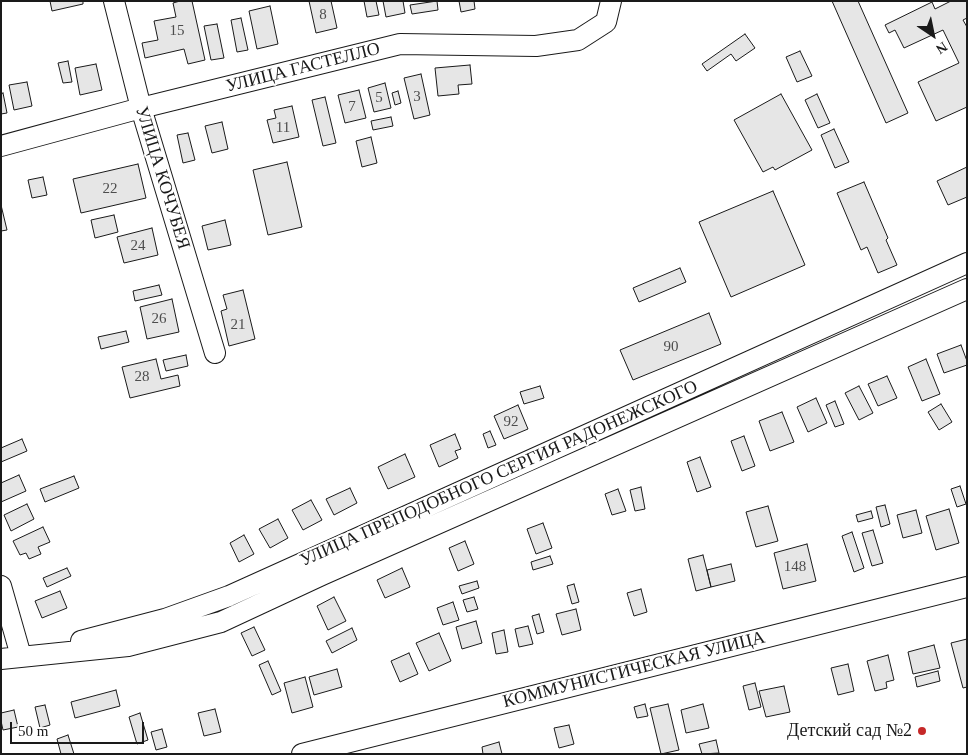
<!DOCTYPE html>
<meta charset="utf-8">
<style>
body{margin:0}
#map{position:relative;width:968px;height:755px;overflow:hidden;background:#fff;font-family:"Times New Roman",serif}
canvas{display:block}
.frame{position:absolute;inset:0;border:2px solid #1a1a1a;pointer-events:none}
.north{position:absolute;left:908px;top:10px;width:50px;height:50px;-webkit-text-stroke:4px #fff;paint-order:stroke;rotate:146deg;font-size:14px;font-weight:700;line-height:20px;text-align:center;color:#1a1a1a}
.north::after{content:'';display:block;margin:auto;width:18px;height:22px;background:#1a1a1a;clip-path:polygon(50% 0,100% 100%,50% 72%,0 100%)}
.scale{position:absolute;left:10px;top:722px;width:134px;height:22px;box-sizing:border-box;border:2px solid #1a1a1a;border-top:0;padding-left:6px;font-size:15px;line-height:18px;white-space:nowrap;color:#1a1a1a;-webkit-text-stroke:4px #fff;paint-order:stroke}
</style>
<div id="map">
<canvas width="968" height="755"></canvas>
<div class="frame"></div>
<div class="north">N</div>
<div class="scale">50 m</div>
</div>
<script>
const ctx = document.querySelector('canvas').getContext('2d');
ctx.lineJoin = 'round';
function fill(path, color) { ctx.fillStyle = color; ctx.fill(path, 'evenodd'); }
const poly = rows => new Path2D(rows.map(r => 'M' + r).join(''));
function trace(path, color, width, dash) { ctx.strokeStyle = color; ctx.lineWidth = width; ctx.lineCap = dash ? 'butt' : 'round'; ctx.setLineDash(dash || []); ctx.stroke(path); }
function write(font, color, halo, rows, align = 'center') {
  ctx.font = font + ' "Times New Roman",serif'; ctx.lineWidth = 4; ctx.setLineDash([]); ctx.textBaseline = 'middle'; ctx.strokeStyle = halo; ctx.fillStyle = color; for (const [text, x, y, turn = 0] of rows) {
    ctx.save(); ctx.translate(x, y); ctx.rotate((+turn || 0) * Math.PI / 180); ctx.textAlign = isNaN(turn) ? turn : align; if (halo) ctx.strokeText(text, 0, 0); ctx.fillText(text, 0, 0); ctx.restore();
  }
}
const building = poly([
 [50,1,83,1,83,4,52,11,50,1],
 [180,1,192,1,205,60,188,64,184,49,145,58,142,43,158,40,154,21,176,17,173,3,180,1],
 [309,1,331,1,337,28,316,33,309,1],
 [364,1,376,1,379,15,367,17,364,1],
 [383,1,403,1,405,13,386,17,383,1],
 [437,1,438,10,412,14,410,5,437,1],
 [459,1,474,1,475,9,461,12,459,1],
 [832,1,858,1,908,113,886,123,832,1],
 [951,1,967,1,967,18,963,20,967,27,967,107,936,121,918,82,959,63,943,30,904,48,895,30,889,33,885,25,932,2,935,9,951,1],
 [270,6,278,44,257,49,249,11,270,6],
 [241,18,248,50,237,52,231,20,241,18],
 [217,24,224,58,211,60,204,26,217,24],
 [745,34,755,48,736,61,731,54,707,71,702,64,745,34],
 [800,51,812,76,797,82,786,57,800,51],
 [68,61,72,82,63,83,58,63,68,61],
 [96,64,102,90,80,95,75,68,96,64],
 [470,65,472,84,458,85,459,94,438,96,435,68,470,65],
 [421,74,430,115,414,119,404,78,421,74],
 [27,82,32,106,14,110,9,85,27,82],
 [385,83,391,108,374,112,368,88,385,83],
 [359,90,366,118,345,123,338,95,359,90],
 [398,91,401,103,395,105,392,93,398,91],
 [3,93,7,113,1,114,1,94,3,93],
 [781,94,812,150,775,170,773,167,763,172,734,120,781,94],
 [817,94,830,123,818,128,805,100,817,94],
 [325,97,336,143,323,146,312,100,325,97],
 [292,106,299,137,273,143,267,120,276,118,274,110,292,106],
 [391,117,393,126,373,130,371,121,391,117],
 [222,122,228,149,212,153,205,126,222,122],
 [834,129,849,162,835,168,821,135,834,129],
 [188,133,195,160,183,163,177,135,188,133],
 [371,137,377,163,362,167,356,141,371,137],
 [287,162,302,227,268,235,253,170,287,162],
 [138,164,146,198,81,213,73,179,138,164],
 [967,167,967,197,948,205,937,181,967,167],
 [43,177,47,195,32,198,28,180,43,177],
 [864,182,888,238,886,240,897,265,878,273,867,247,861,250,837,193,864,182],
 [773,191,805,265,731,297,699,222,773,191],
 [1,205,7,230,1,231,1,205],
 [114,215,118,232,95,238,91,220,114,215],
 [225,220,231,245,208,250,202,226,225,220],
 [152,228,158,255,124,263,117,237,152,228],
 [680,268,686,282,639,302,633,288,680,268],
 [159,285,162,295,135,301,133,291,159,285],
 [243,290,255,339,229,346,221,311,227,309,223,295,243,290],
 [172,299,179,332,147,339,140,307,172,299],
 [709,313,721,344,633,380,620,350,709,313],
 [126,331,129,342,101,349,98,337,126,331],
 [961,345,967,361,967,365,944,373,937,354,961,345],
 [186,355,188,366,166,371,163,360,186,355],
 [156,359,161,379,178,375,180,386,130,398,122,367,156,359],
 [926,359,940,394,922,401,908,367,926,359],
 [887,376,897,398,878,406,868,384,887,376],
 [540,386,544,398,524,404,520,392,540,386],
 [859,386,873,413,859,420,845,393,859,386],
 [816,398,827,423,808,432,797,407,816,398],
 [835,401,844,424,835,427,826,405,835,401],
 [941,404,952,422,939,430,928,412,941,404],
 [518,405,528,429,504,439,494,416,518,405],
 [782,412,794,442,770,451,759,421,782,412],
 [490,431,496,445,488,448,483,434,490,431],
 [455,434,461,449,455,451,458,458,439,467,430,445,455,434],
 [744,436,755,466,742,471,731,441,744,436],
 [22,439,27,451,1,462,1,448,22,439],
 [405,454,415,477,388,489,378,467,405,454],
 [700,457,711,487,697,492,687,462,700,457],
 [19,475,26,491,1,502,1,483,19,475],
 [74,476,79,488,45,502,40,489,74,476],
 [960,486,966,504,957,507,951,489,960,486],
 [641,487,645,509,635,511,630,490,641,487],
 [350,488,357,503,334,515,326,499,350,488],
 [618,489,626,511,612,515,605,494,618,489],
 [311,500,322,520,303,530,292,510,311,500],
 [27,504,34,519,11,531,4,515,27,504],
 [885,505,890,524,881,527,876,507,885,505],
 [768,506,778,541,756,547,746,512,768,506],
 [949,509,959,543,936,550,926,516,949,509],
 [916,510,922,533,903,538,897,515,916,510],
 [871,511,873,518,858,522,856,515,871,511],
 [278,519,288,538,270,548,259,529,278,519],
 [543,523,552,548,536,554,527,529,543,523],
 [43,527,50,542,38,547,41,554,29,559,26,553,20,555,13,541,43,527],
 [873,530,883,563,872,566,862,533,873,530],
 [852,532,864,568,854,572,842,536,852,532],
 [244,535,254,554,239,562,230,543,244,535],
 [465,541,474,564,458,571,449,548,465,541],
 [807,544,816,581,783,589,774,553,807,544],
 [703,555,711,587,696,591,688,559,703,555],
 [550,556,553,564,533,570,531,562,550,556],
 [731,564,735,581,711,587,707,570,731,564],
 [67,568,71,576,47,587,43,578,67,568],
 [402,568,410,587,385,598,377,580,402,568],
 [477,581,479,588,462,594,459,586,477,581],
 [574,584,579,602,572,604,567,586,574,584],
 [641,589,647,612,634,616,627,593,641,589],
 [60,591,67,608,42,618,35,601,60,591],
 [334,597,346,621,328,630,317,606,334,597],
 [474,597,478,609,467,612,463,600,474,597],
 [453,602,459,620,443,625,437,608,453,602],
 [576,609,581,630,562,635,556,614,576,609],
 [539,614,544,632,537,634,532,616,539,614],
 [476,621,482,643,462,649,456,627,476,621],
 [528,626,533,644,519,647,515,629,528,626],
 [254,627,265,650,252,656,241,633,254,627],
 [352,628,357,640,332,653,326,641,352,628],
 [504,630,508,652,496,654,492,633,504,630],
 [439,633,451,661,429,671,416,643,439,633],
 [967,639,967,687,963,688,951,643,967,639],
 [934,645,940,668,913,674,908,652,934,645],
 [409,653,418,674,400,682,391,661,409,653],
 [888,655,894,680,886,682,887,688,875,691,867,661,888,655],
 [268,661,281,691,272,695,259,665,268,661],
 [848,664,854,691,838,695,831,668,848,664],
 [337,669,342,687,314,695,309,677,337,669],
 [938,671,940,681,917,687,915,677,938,671],
 [305,677,313,707,292,713,284,683,305,677],
 [755,683,761,707,749,710,743,686,755,683],
 [784,686,790,712,766,717,759,691,784,686],
 [116,690,120,706,75,718,71,702,116,690],
 [645,704,648,716,637,718,634,707,645,704],
 [668,704,679,750,661,754,650,708,668,704],
 [703,704,709,728,686,733,681,710,703,704],
 [45,705,50,725,40,728,35,707,45,705],
 [215,709,221,732,204,736,198,713,215,709],
 [14,710,18,727,3,730,1,721,1,713,14,710],
 [140,713,148,740,137,744,129,717,140,713],
 [569,725,574,744,559,748,554,728,569,725],
 [162,729,167,747,156,750,151,732,162,729],
 [68,735,74,754,61,754,57,739,68,735],
 [716,740,719,753,702,754,699,744,716,740],
 [499,742,502,754,483,754,482,747,499,742]
]);
const minor = poly([
 [114,1,141,108,215,353],
 [1,146,141,108,400,44,536,46,578,40,606,22,611,1],
 [1,586,21,656],
 [81,641,165,619,229,596,967,263],
 [1,659,128,646,221,622,322,575,967,289],
 [302,754,967,587]
]);
const markers = [
 [922,731,5,"#c62828"]
];
const numberNames = [
 ["8",323,15],
 ["15",177,31],
 ["3",417,97],
 ["5",379,98],
 ["7",352,107],
 ["11",283,128],
 ["22",110,189],
 ["24",138,246],
 ["26",159,319],
 ["21",238,325],
 ["90",671,347],
 ["28",142,377],
 ["92",511,422],
 ["148",795,567]
];
const streetNames = [
 ["УЛИЦА ГАСТЕЛЛО",303,68,-14],
 ["УЛИЦА КОЧУБЕЯ",162,178,73],
 ["УЛИЦА ПРЕПОДОБНОГО СЕРГИЯ РАДОНЕЖСКОГО",499,474,-24],
 ["КОММУНИСТИЧЕСКАЯ УЛИЦА",634,670,-14]
];
const poiNames = [
 ["Детский сад №2",912,731]
];
fill(building, '#e6e6e6');
trace(building, '#1a1a1a', 1);
trace(minor, '#1a1a1a', 22);
trace(minor, '#fff', 20);
for (const [x, y, r, color] of markers) { const dot = new Path2D(); dot.arc(x, y, r, 0, 2 * Math.PI); ctx.fillStyle = color; ctx.fill(dot); trace(dot, '#fff', 2); }
write('15px', '#4d4d4d', null, numberNames);
write('18px', '#1a1a1a', '#fff', streetNames);
write('18px', '#1a1a1a', '#fff', poiNames, 'right');
</script>
